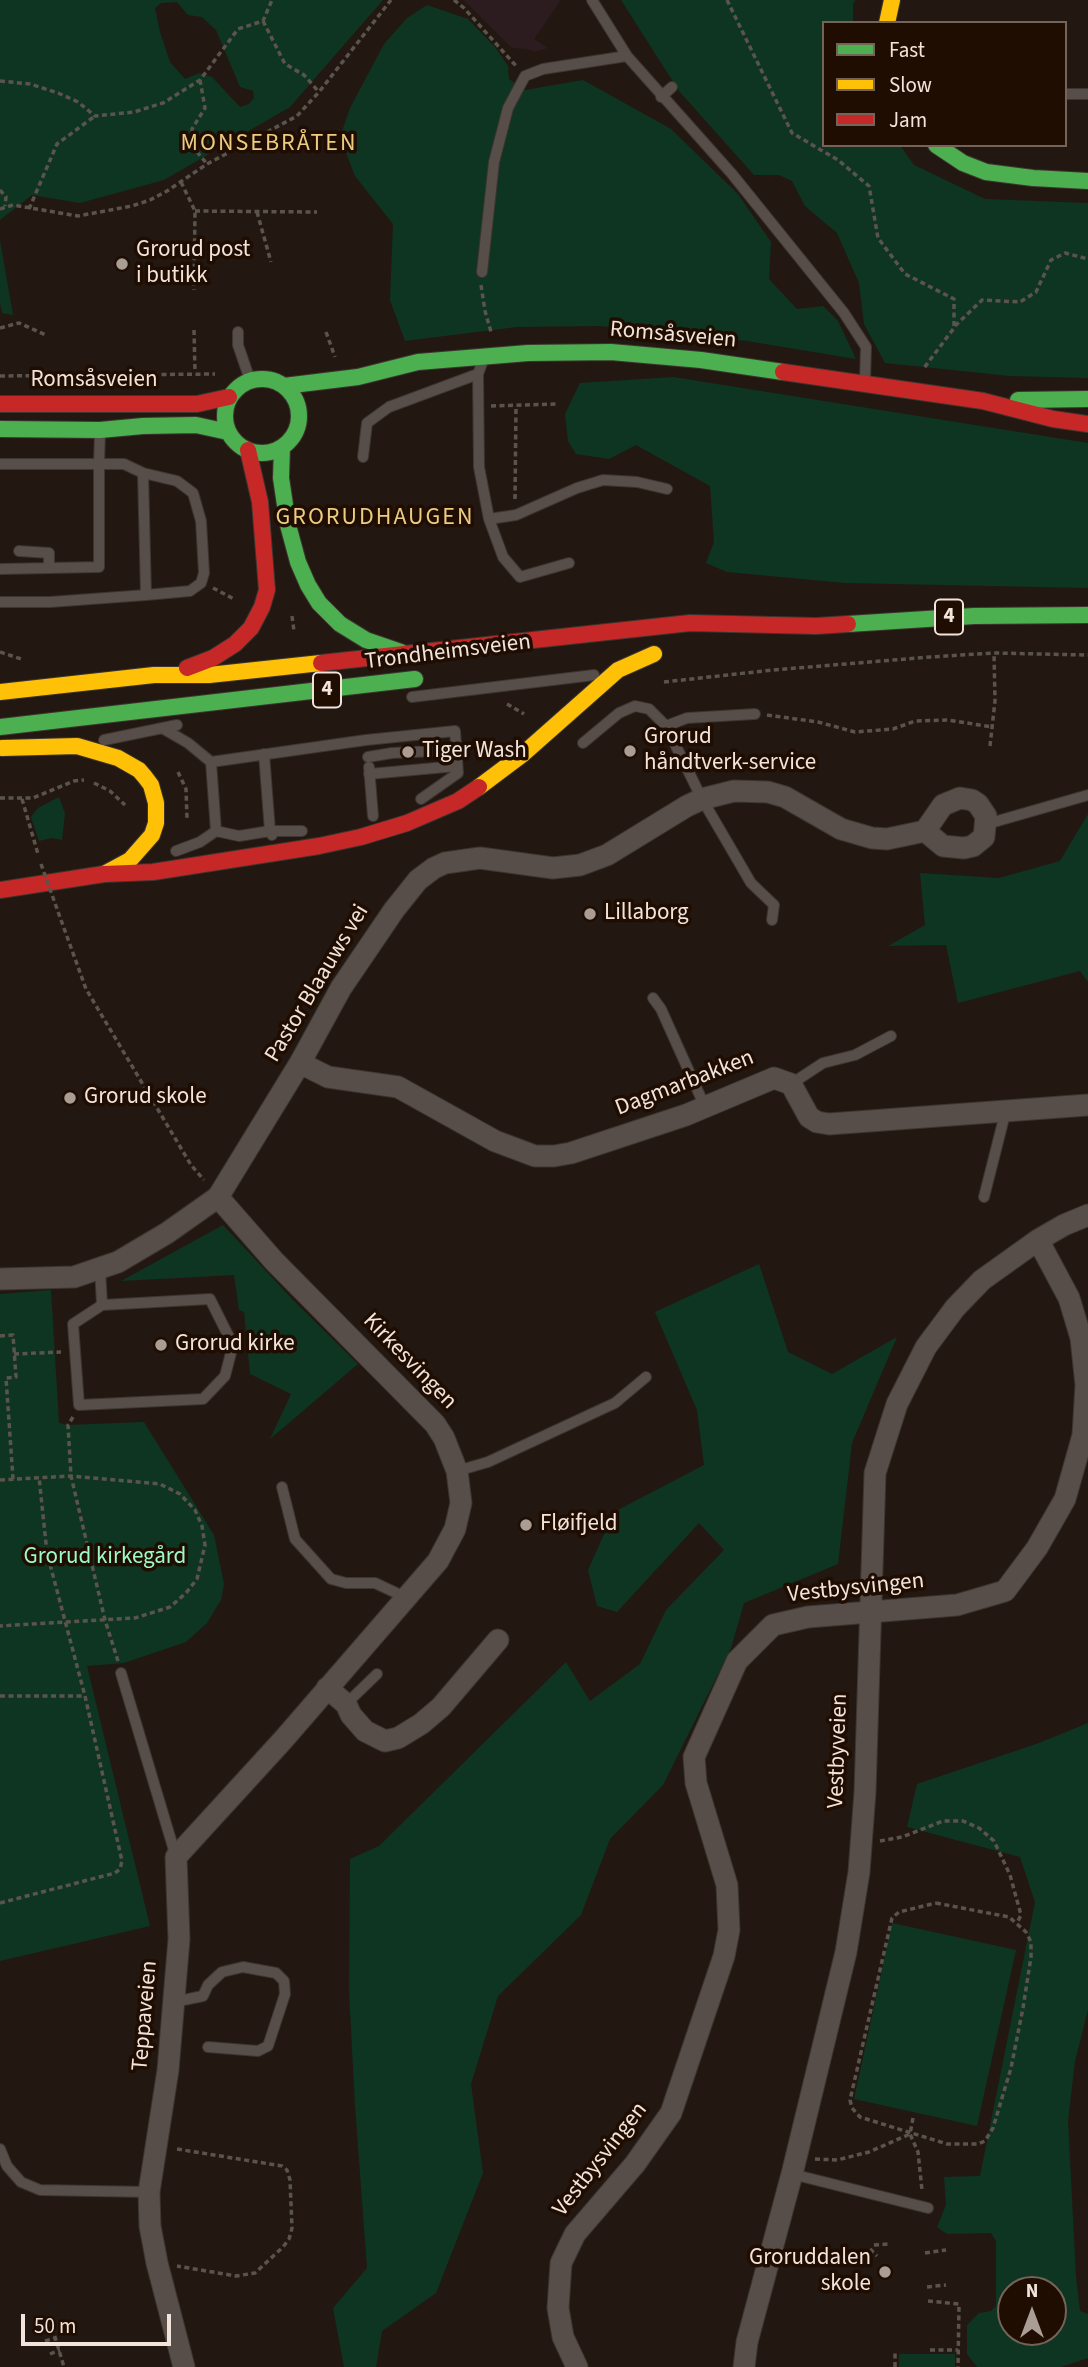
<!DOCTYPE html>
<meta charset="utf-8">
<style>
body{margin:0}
#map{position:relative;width:1088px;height:2367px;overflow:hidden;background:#221811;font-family:"Source Sans 3",sans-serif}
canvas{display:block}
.legend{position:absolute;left:822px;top:21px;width:245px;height:126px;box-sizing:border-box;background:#200d02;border:2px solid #746359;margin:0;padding:9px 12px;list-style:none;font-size:21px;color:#f2e4db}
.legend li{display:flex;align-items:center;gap:14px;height:35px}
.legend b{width:35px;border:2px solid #746359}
.north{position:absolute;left:997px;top:2276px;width:70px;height:70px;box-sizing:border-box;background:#200d02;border:2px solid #746359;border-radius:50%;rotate:0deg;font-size:19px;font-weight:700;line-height:28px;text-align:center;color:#f2e4db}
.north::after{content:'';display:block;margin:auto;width:24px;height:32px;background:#a99d94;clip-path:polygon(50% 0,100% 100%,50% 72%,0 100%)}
.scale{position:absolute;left:21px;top:2314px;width:150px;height:32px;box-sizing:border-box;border:4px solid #f2e4db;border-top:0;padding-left:9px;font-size:21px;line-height:24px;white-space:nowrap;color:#f2e4db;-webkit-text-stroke:5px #200d02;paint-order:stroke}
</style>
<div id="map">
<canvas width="1088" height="2367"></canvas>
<ul class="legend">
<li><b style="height:9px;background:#4caf50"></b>Fast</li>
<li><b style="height:9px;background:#ffc107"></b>Slow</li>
<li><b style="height:9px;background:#c62828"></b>Jam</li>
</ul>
<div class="north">N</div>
<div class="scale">50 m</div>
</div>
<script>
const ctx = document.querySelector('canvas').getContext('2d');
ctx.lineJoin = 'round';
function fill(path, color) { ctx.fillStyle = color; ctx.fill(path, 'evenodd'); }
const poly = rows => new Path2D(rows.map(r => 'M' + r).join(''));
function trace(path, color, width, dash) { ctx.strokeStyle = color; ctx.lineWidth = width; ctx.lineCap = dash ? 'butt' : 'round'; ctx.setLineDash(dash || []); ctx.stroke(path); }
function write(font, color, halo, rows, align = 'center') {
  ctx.font = font + ' "Source Sans 3",sans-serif'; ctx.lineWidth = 7; ctx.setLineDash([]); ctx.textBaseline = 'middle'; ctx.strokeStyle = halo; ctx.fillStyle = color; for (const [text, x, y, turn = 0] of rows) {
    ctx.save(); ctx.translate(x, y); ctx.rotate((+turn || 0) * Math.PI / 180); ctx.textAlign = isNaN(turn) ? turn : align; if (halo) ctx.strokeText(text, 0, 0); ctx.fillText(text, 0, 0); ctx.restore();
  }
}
const industrial = poly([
 [464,0,561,0,534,39,548,48,534,52,527,49,512,48]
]);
const green = poly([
 [0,0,383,0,290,107,164,180,80,203,32,195,0,220],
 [177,2,188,15,202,17,216,30,240,87,253,91,254,98,249,104,240,107,212,77,200,73,185,79,170,62,160,32,155,8,161,3],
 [621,0,855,0,853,5,853,23,824,23,824,145,900,145,914,165,985,199,1088,203,1088,378,1010,376,885,363,864,324,859,283,837,233,805,206,792,181,779,175,754,175,679,91],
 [427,5,468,19,495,47,508,66,509,79,525,90,583,80,671,129,738,194,771,242,769,279,797,309,823,306,838,321,856,359,747,341,601,326,517,327,405,341,390,300,393,224,355,176,340,137,350,108,384,44,407,18],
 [0,240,13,315,2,313,0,303],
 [673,377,1088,443,1088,588,845,583,727,572,706,563,714,542,710,486,636,445,609,459,576,454,568,441,565,414,580,383],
 [59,797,65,813,62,840,51,838,39,841,31,817,38,808],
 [1088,814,1088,982,1080,971,958,1003,946,945,888,946,925,925,920,873,999,878,1060,861],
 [223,1225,294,1301,358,1364,270,1439,291,1394,250,1374,244,1312,239,1310,234,1275,121,1281],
 [759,1264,788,1352,832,1374,897,1337,852,1443,838,1564,744,1603,731,1648,663,1785,610,1839,581,1915,498,1996,471,2084,483,2173,436,2293,382,2331,376,2367,344,2367,333,2308,367,2268,355,2106,349,1990,350,1859,379,1846,566,1662,590,1701,640,1664,666,1610,724,1550,699,1523,617,1612,597,1606,588,1570,614,1512,704,1465,697,1410,655,1312],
 [51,1290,59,1423,68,1425,144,1422,214,1535,224,1584,221,1600,207,1623,186,1642,124,1663,87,1666,150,1926,0,1961,0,1294],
 [1088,1723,1088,2010,1075,2061,1068,2121,1076,2277,1080,2311,1088,2314,1088,2358,1061,2367,977,2367,967,2354,967,2325,979,2313,991,2311,996,2306,996,2241,991,2233,947,2234,937,2227,946,2205,944,2177,980,2176,1035,1902,1020,1857,907,1827,917,1784,1039,1743],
 [1011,2290,1053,2290,1053,2332,1011,2332],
 [892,1923,1016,1950,977,2126,854,2099],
 [899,2354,955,2354,955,2367,899,2367]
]);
const path = poly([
 [454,0,464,8,517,67],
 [727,0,792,133,838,160,869,186,878,238,905,274,954,299,954,328,924,368],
 [263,21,285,64,304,75,319,92],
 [200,80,205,108,192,129,197,152,207,164],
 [0,81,30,84,58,93,78,102,95,116,134,112,163,103,200,80,238,29,263,21,272,0],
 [181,182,195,211,194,290],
 [0,190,6,197,5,206],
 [0,209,13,205,78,216,132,206,150,200,167,191,207,164,297,116,319,92,391,0],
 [29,209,57,144,95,116],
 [195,211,317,212],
 [257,212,271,262],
 [169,251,194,246],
 [481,285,485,311,491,332],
 [955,326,982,300,1020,302,1036,292,1051,260,1065,253,1088,259],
 [0,328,19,323,46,335],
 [194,330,195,372],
 [326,332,335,357],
 [0,376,215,374],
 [491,406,558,404],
 [515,499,516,406],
 [213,588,234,599],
 [292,616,294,631],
 [0,652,21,659],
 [664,682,773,670,930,657,994,653,1088,655],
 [507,704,524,714],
 [767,715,818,722,855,732,893,729,915,721,948,720,992,727],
 [990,746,995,701,994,654],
 [178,772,186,789,187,818],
 [94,783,110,791,125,805],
 [0,798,33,798,74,781,84,780],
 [22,799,38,854],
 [61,920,86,989,191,1165,204,1180],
 [0,1336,13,1335,16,1377,6,1378,13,1479],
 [14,1354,61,1352],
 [73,1417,68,1425,71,1476,105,1620,118,1661],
 [0,1480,71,1476,160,1484,180,1494,195,1510,202,1526,205,1545,197,1579,186,1593,170,1607,135,1618,0,1626],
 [0,1696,85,1696],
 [880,1841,902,1837,943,1821,963,1821,979,1828,994,1841,1010,1875,1021,1915,1017,1923],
 [0,1903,115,1873,120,1869,122,1861,85,1696,47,1553,39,1477],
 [936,1903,1009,1917,1026,1932,1031,1942,1031,1957,1023,2008,1011,2068,993,2128,985,2141,978,2144,947,2144,860,2117,852,2108,850,2100,892,1918,899,1912,936,1903],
 [913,2118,910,2134,918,2152,922,2190],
 [177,2149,282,2166,287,2170,290,2180,292,2228,289,2239,283,2247,255,2273,236,2276,177,2266],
 [815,2159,837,2160,869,2152,910,2134],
 [874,2245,888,2244],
 [870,2249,877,2256],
 [925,2253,946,2250],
 [927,2287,946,2285],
 [928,2301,959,2304,958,2367],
 [37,2326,48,2324,52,2327,64,2367],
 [45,2341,56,2338],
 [930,2350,958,2350],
 [50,2354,60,2350],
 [895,2367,895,2352]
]);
const lane = poly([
 [592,0,627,56,732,174,844,313,866,347,865,381],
 [1065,94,1088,94],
 [661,97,672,87],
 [482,272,494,162,508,108,525,76,543,69,627,56],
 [238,332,238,345,250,380],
 [484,358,478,374,479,467,489,519,503,557,520,577,569,563],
 [363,457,367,423,389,407,478,374],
 [0,464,99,464,99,567,0,569],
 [143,473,177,481,193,493,201,521,204,573,201,583,190,591,146,595],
 [489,519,516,515,577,488,603,480,637,482,667,489],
 [19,551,49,553,49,568],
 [0,602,50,602,146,595,143,473,124,464,99,464,100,432],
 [412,697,594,675],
 [666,726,687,718,755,714],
 [162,728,188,743,211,762,216,831],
 [104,740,177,725],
 [583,743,619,713,635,706,649,709,666,726,702,799,751,883,774,905,772,920],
 [264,754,270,831,272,835],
 [368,757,392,753,456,750],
 [211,762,366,740,455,731,458,773,421,799],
 [369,767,373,816],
 [369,774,457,766],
 [987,824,1088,795],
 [176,851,200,842,216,831,239,836,270,831,302,831],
 [653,998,661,1009,705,1107],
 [791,1084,823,1063,855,1055,891,1036],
 [984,1197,1006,1110],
 [100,1268,102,1305,73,1324,79,1405,203,1399,225,1376,233,1345,210,1299,102,1305],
 [457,1471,488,1462,615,1403,646,1377],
 [282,1487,295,1539,331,1579,346,1583,375,1583,407,1598],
 [121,1673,176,1857],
 [346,1704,377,1674],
 [174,2002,203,1996,208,1985,222,1972,243,1967,276,1973,284,1981,285,1994,268,2046,258,2051,208,2047],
 [0,2149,7,2166,21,2182,40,2190,149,2192],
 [792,2174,928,2208]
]);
const street = poly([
 [300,1063,328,1077,398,1087,495,1141,535,1156,554,1156,571,1153,686,1115,774,1078,791,1084,809,1117,817,1122,829,1124,1088,1105],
 [0,1279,74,1277,118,1262,167,1233,218,1197,300,1063,341,988,394,910,418,880,434,868,445,863,480,858,553,868,580,865,607,855,687,806,702,799,734,791,768,792,785,797,841,829,872,838,887,839,925,831,943,805,960,798,972,800,978,804,986,816,984,837,973,846,964,848,943,846,925,831],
 [327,1688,346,1704,351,1715,365,1731,385,1741,398,1738,421,1724,441,1707,498,1640],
 [184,2367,157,2263,150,2226,149,2192,168,2070,179,1939,176,1857,283,1740,438,1561,455,1529,461,1503,457,1471,444,1438,435,1424,274,1261,218,1197],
 [577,2367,563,2337,558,2308,561,2263,575,2234,635,2164,671,2113,724,1956,729,1930,727,1885,696,1783,694,1757,737,1661,773,1625,808,1617,957,1605,1005,1591,1037,1548,1065,1499,1083,1435,1086,1385,1081,1338,1069,1298,1038,1240],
 [744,2367,747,2342,792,2174,846,1952,859,1872,865,1792,875,1473,897,1404,926,1347,955,1308,982,1280,1038,1240,1064,1225,1088,1215]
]);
const fast = poly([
 [936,145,963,163,986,172,1033,178,1088,181],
 '225 416a37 37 0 1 1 74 0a37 37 0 1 1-74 0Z',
 [284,386,358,377,418,362,528,353,611,352,701,360,783,372],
 [1018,400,1088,399],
 [0,429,100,430,143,426,196,425,228,432],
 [282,447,281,478,288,525,298,562,308,585,319,603,340,624,366,640,401,652],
 [848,624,974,616,1088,615],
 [0,727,415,679]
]);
const slow = poly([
 [887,23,892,0],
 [0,692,154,675,209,675,321,663],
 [2,748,77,746,118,758,139,770,145,777,151,785,156,803,156,823,152,835,130,860,104,874],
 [479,787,523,754,618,670,654,654]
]);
const jam = poly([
 [783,372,983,401,1053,419,1088,424],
 [0,404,197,404,229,397],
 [321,663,690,623,816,626,848,624],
 [187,668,213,658,235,644,251,628,262,607,267,590,260,502,248,450],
 [0,890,104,874,153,872,319,846,361,837,407,823,458,801,479,787]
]);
const pathBridge = poly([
 [41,864,61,920]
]);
const markers = [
 [122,264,7,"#a99d94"],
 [630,751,7,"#a99d94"],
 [408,752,7,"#a99d94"],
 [590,914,7,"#a99d94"],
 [70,1098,7,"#a99d94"],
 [161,1345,7,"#a99d94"],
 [526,1525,7,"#a99d94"],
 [885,2272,7,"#a99d94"]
];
const shields = [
 [949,617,28],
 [327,690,28]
];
const shieldNames = [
 ["4",949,617],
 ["4",327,690]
];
const poiNames = [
 ["Grorud post",136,251],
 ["i butikk",136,277],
 ["Grorud",644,738],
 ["håndtverk-service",644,764],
 ["Tiger Wash",422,752],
 ["Lillaborg",604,914],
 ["Grorud skole",84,1098],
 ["Grorud kirke",175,1345],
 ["Fløifjeld",540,1525],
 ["Groruddalen",871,2259,"right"],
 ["skole",871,2285,"right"]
];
const streetNames = [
 ["Romsåsveien",673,336,5],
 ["Romsåsveien",94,381],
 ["Trondheimsveien",448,653,-7],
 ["Pastor Blaauws vei",318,984,-59],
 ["Dagmarbakken",685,1084,-21],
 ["Kirkesvingen",409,1362,46],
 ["Vestbysvingen",856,1589,-6],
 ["Vestbyveien",839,1751,-88],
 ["Teppaveien",146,2016,-85],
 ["Vestbysvingen",601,2160,-52]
];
const parkNames = [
 ["Grorud kirkegård",105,1558]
];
const neighbourhoodNames = [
 ["MONSEBRÅTEN",269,145],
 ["GRORUDHAUGEN",375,519]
];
fill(industrial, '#2d1c1f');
fill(green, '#0e3522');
trace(lane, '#3d3530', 12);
trace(street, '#3d3530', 23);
trace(fast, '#3d3530', 18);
trace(slow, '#3d3530', 18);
trace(jam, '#3d3530', 18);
trace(path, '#5b544d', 3.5, [5, 3.5]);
trace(lane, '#574e49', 10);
trace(street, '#574e49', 21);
trace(fast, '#4caf50', 16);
trace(slow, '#ffc107', 16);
trace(jam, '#c62828', 16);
trace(pathBridge, '#5b544d', 3.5, [5, 3.5]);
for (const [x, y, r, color] of markers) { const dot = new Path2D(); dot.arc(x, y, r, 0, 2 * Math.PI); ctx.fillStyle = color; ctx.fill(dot); trace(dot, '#200d02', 2.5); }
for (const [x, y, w] of shields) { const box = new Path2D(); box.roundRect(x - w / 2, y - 17.5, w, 35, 5); ctx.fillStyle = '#200d02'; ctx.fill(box); trace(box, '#f2e4db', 2); }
write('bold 21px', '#f2e4db', null, shieldNames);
write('23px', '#f2e4db', '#200d02', poiNames, 'left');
write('23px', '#f2e4db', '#200d02', streetNames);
write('23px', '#9cf9c8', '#200d02', parkNames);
ctx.letterSpacing = '2px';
write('24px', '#ebcc81', '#200d02', neighbourhoodNames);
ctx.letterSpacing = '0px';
</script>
